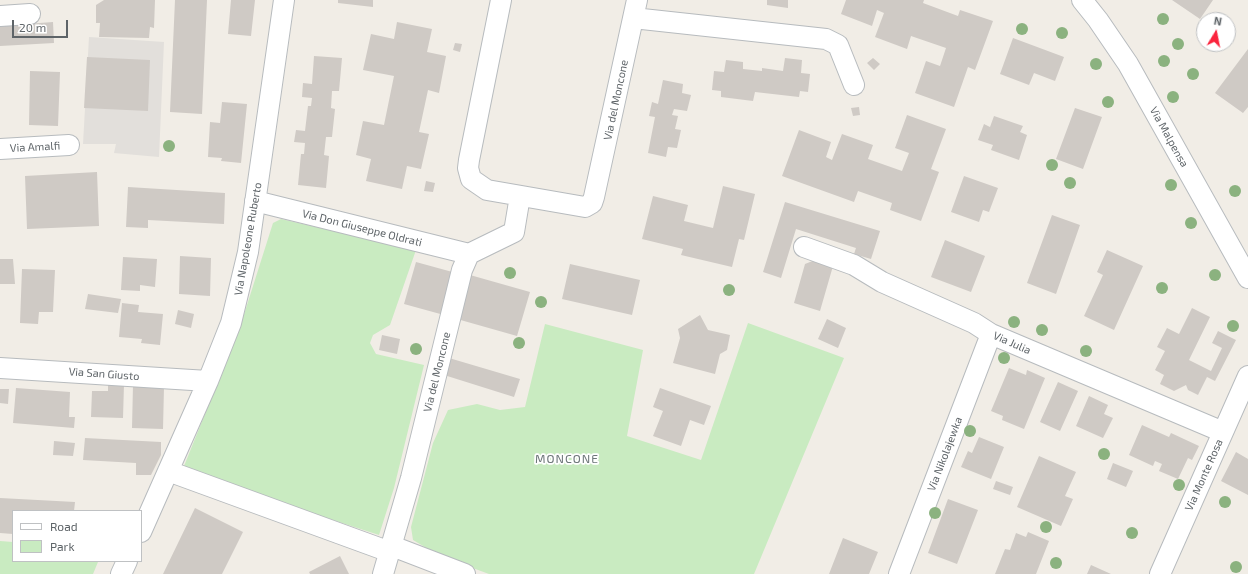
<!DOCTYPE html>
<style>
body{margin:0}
#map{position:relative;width:1248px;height:574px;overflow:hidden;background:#f1ede6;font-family:"Exo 2",sans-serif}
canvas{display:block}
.legend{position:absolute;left:12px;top:510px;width:130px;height:52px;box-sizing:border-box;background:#fff;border:1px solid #bfc1c3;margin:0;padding:5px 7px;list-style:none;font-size:12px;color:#5e6468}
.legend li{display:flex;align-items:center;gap:8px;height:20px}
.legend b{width:20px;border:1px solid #bfc1c3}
.north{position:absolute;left:1196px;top:12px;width:40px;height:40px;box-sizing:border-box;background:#fff;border:1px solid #bfc1c3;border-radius:50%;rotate:10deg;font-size:11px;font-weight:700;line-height:16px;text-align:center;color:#5e6468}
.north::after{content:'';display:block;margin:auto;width:14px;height:18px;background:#fa243d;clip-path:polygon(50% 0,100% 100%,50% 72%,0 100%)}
.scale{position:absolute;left:12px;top:20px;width:56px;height:18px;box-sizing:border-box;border:2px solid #5e6468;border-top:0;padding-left:5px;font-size:12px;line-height:14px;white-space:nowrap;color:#5e6468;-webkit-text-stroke:3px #fff;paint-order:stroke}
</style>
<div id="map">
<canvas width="1248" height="574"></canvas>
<ul class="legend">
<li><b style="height:5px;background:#fff"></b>Road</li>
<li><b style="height:11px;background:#c9ebc1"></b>Park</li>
</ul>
<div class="north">N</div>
<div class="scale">20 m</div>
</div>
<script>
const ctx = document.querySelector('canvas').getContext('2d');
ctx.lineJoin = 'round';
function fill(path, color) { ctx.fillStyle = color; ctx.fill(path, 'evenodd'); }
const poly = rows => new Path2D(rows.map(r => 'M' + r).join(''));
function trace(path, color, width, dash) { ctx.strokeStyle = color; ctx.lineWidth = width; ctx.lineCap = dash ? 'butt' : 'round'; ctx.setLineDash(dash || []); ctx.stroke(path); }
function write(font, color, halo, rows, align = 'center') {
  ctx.font = font + ' "Exo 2",sans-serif'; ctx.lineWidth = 3.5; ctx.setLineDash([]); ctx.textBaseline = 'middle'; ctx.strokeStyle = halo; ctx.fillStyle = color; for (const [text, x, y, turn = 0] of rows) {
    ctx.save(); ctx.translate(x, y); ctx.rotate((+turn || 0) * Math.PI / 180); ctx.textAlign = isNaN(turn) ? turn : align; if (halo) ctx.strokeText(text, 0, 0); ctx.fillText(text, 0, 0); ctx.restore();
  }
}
const industrial = poly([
 [89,37,164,42,159,157,114,153,116,144,83,144]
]);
const green = poly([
 [281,219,416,250,390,325,373,335,370,343,376,354,424,365,394,488,379,535,182,471,240,327,273,223],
 [748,323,844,358,754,574,489,574,440,556,413,540,411,527,433,443,448,410,477,404,500,410,525,407,545,324,643,350,627,436,701,460],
 [0,541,13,542,13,561,98,562,93,574,0,574]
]);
const building = poly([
 [104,0,155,0,154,28,150,27,149,38,99,37,100,23,96,23,96,5],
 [175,0,207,0,202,114,170,112],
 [231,0,255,0,251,36,228,34],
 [338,0,373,0,373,7,338,3],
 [767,0,788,0,788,8,767,5],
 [846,0,924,0,923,3,958,16,960,10,993,21,975,70,968,67,954,107,915,93,926,61,940,66,946,48,911,36,907,49,875,37,884,13,877,10,872,26,841,14],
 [1172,0,1213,0,1200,19],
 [53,22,54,43,0,46,0,26],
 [397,22,432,29,427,52,446,56,439,93,428,90,419,132,429,134,421,169,407,166,402,189,366,181,371,159,356,155,363,121,384,125,394,76,363,70,371,34,394,39],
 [1013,38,1064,57,1055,81,1034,73,1029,85,1000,74],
 [455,43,462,44,460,52,453,50],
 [1248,49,1248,107,1243,113,1215,93],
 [314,56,342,58,339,91,332,91,331,108,335,109,332,137,326,137,324,155,329,156,326,188,298,185,301,154,304,154,305,143,294,142,296,130,305,131,308,106,311,106,312,98,302,97,303,83,312,84],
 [87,57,150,60,148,111,84,108],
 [785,58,802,60,801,73,810,74,808,92,800,91,799,97,755,92,753,101,721,97,721,91,712,90,714,71,724,72,726,60,743,62,743,69,762,71,762,68,783,71],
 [873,58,880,64,874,70,867,63],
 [30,71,60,72,58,126,29,125],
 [663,80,683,84,682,93,691,95,687,111,674,109,672,115,678,116,675,129,681,130,677,148,668,147,666,157,648,153,655,117,649,116,652,102,658,104],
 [222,102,247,104,241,163,221,161,222,158,208,157,210,122,220,123],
 [859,107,860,115,853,116,851,108],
 [1075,108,1102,117,1083,169,1056,159],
 [907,115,946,129,931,169,939,172,921,221,890,210,892,203,858,191,854,202,782,176,799,130,831,142,826,157,832,160,842,134,873,145,868,159,902,171,909,153,895,148],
 [994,116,1023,126,1020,132,1027,135,1019,160,991,150,993,145,978,140,984,124,990,127],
 [97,172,99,226,27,229,25,176],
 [964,176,998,188,989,212,983,210,979,222,951,212],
 [426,181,435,183,433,192,424,191],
 [723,186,755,194,744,240,739,239,732,267,681,255,683,249,642,239,653,196,688,205,684,221,713,228],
 [128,187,225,193,224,224,148,220,148,228,126,227],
 [785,202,880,231,871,259,854,254,856,248,796,229,781,278,763,272],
 [1052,215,1080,225,1056,294,1027,283],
 [945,240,985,256,971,292,931,277],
 [1107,250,1143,266,1114,330,1084,316,1103,275,1097,272],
 [180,256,211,258,210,296,179,294],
 [123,257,157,259,155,287,140,285,140,291,121,290],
 [0,259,13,259,15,284,0,284],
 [815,260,833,266,820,311,794,303,805,264],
 [416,262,456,273,444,315,404,304],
 [570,264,640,280,632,315,562,299],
 [22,269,55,270,53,312,39,312,38,324,20,323],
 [470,275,530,292,517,336,457,319],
 [88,294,121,299,118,313,85,309],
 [122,303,139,305,138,312,163,314,160,345,141,343,142,339,119,337],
 [1192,308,1210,317,1189,360,1211,371,1222,348,1212,343,1218,331,1236,340,1215,381,1207,377,1198,395,1188,390,1186,385,1174,391,1160,384,1164,375,1155,370,1165,351,1157,347,1167,328,1179,334],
 [178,310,194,314,191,328,175,324],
 [700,315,708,330,730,335,727,350,720,354,715,374,673,363,680,338,678,329],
 [827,319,846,328,838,348,818,339],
 [382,335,400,339,397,354,379,350],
 [449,358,520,379,514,397,444,375],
 [1009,368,1026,375,1027,370,1045,378,1024,429,1002,420,1003,416,991,411],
 [1058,382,1078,391,1060,431,1040,422],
 [108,384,124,384,123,418,91,417,92,391,108,391],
 [133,385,164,387,163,429,132,428],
 [16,388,70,392,69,417,75,417,74,428,13,423],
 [660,388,711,406,704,425,690,420,681,446,653,436,663,411,653,407],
 [0,389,9,389,8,404,0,403],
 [1089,396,1108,405,1104,414,1113,418,1103,438,1076,426],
 [1142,425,1169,437,1171,433,1199,446,1192,460,1188,458,1178,479,1159,471,1162,464,1155,461,1153,466,1129,455],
 [979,437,1004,447,991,479,961,467,968,451,972,453],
 [85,438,161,442,161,455,151,475,136,475,136,463,83,460],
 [54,441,75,443,73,456,53,455],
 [1236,452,1248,459,1248,495,1221,481],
 [1039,456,1076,472,1065,496,1073,499,1061,526,1017,507],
 [1113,463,1133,471,1126,487,1107,479],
 [996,481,1013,487,1010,495,993,489],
 [0,498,75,502,74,511,13,511,13,534,0,533],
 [948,499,978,510,957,564,928,553],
 [195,508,243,532,222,574,163,574],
 [1028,532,1049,541,1036,574,995,574,1005,549,1010,550,1016,533,1026,537],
 [843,538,878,552,869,574,829,574],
 [340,556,349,574,310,574,309,572],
 [1091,565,1111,574,1087,574]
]);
const minor = poly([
 [501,0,469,160,468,168,471,179,487,190,585,207,592,203,594,197,637,0],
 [1082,0,1098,20,1128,64,1248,278],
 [0,16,30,14],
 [633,18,826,39,838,45,854,85],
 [0,149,69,145],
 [255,201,469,254],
 [804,247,854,265,882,282,974,323,991,334,1223,432],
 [0,368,208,381],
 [168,471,390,552],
 [141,532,208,381,231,323,248,252,284,0],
 [392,546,465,574],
 [121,574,127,561],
 [383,574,411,478,462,270,469,254,514,232,520,196],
 [899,574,991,334],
 [1160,574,1248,376]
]);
const trees = [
 [1163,19],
 [1022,29],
 [1062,33],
 [1178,44],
 [1164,61],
 [1096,64],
 [1193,74],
 [1173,97],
 [1108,102],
 [169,146],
 [1052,165],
 [1070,183],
 [1171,185],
 [1235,191],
 [1191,223],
 [510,273],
 [1215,275],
 [1162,288],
 [729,290],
 [541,302],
 [1014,322],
 [1233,326],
 [1042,330],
 [519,343],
 [416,349],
 [1086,351],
 [1004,358],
 [970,431],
 [1104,454],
 [1179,485],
 [1225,502],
 [935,513],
 [1046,527],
 [1132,533],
 [1056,563],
 [1236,567]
];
const streetNames = [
 ["Via del Moncone",616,100,-78],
 ["Via Malpensa",1169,137,61],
 ["Via Amalfi",35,147,-3],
 ["Via Don Giuseppe Oldrati",362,228,14],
 ["Via Napoleone Ruberto",248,239,-80],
 ["Via Julia",1012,343,24],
 ["Via del Moncone",437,372,-76],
 ["Via San Giusto",104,374,4],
 ["Via Nikolajewka",945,454,-69],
 ["Via Monte Rosa",1204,475,-66]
];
const neighbourhoodNames = [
 ["MONCONE",567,459]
];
fill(industrial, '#e2dfdb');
fill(green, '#c9ebc1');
fill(building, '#cfcac5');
trace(minor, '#b7bbbe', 22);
trace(minor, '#fff', 20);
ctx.fillStyle = '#8bb27f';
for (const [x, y] of trees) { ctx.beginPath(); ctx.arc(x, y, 6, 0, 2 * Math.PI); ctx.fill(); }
write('11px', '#5e6468', '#fff', streetNames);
ctx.letterSpacing = '1px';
write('12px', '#6e777a', '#fff', neighbourhoodNames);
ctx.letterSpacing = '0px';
</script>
